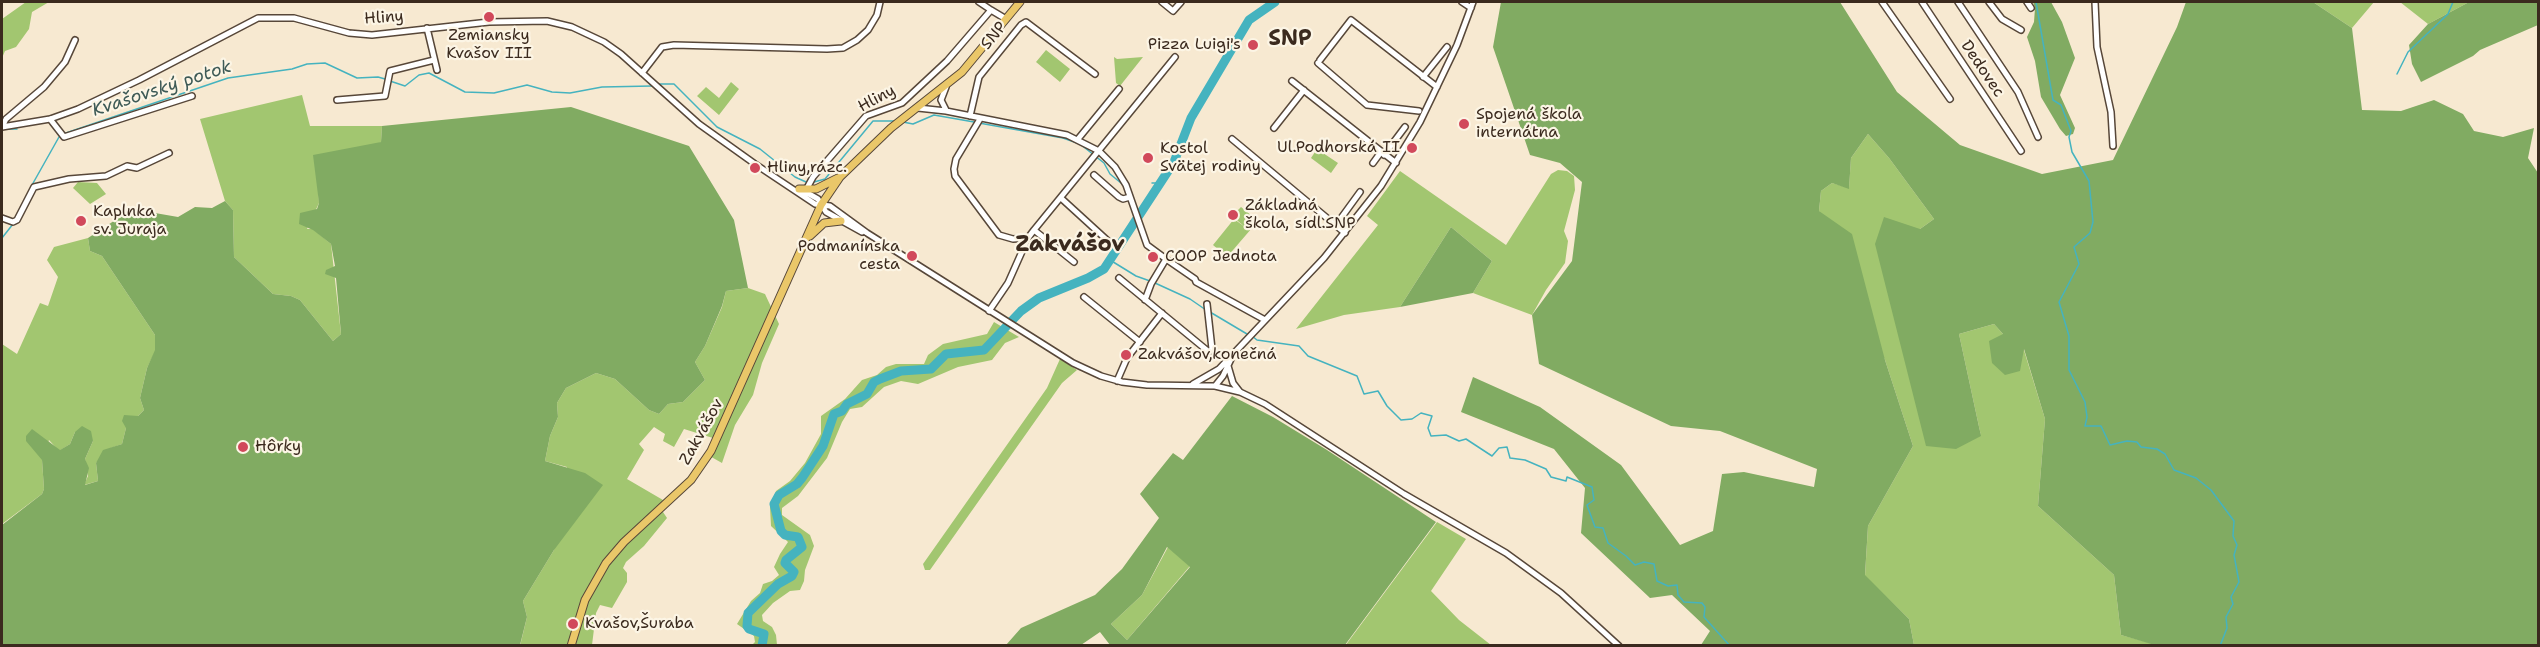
<!DOCTYPE html>
<meta charset="utf-8">
<style>
body{margin:0}
#map{position:relative;width:2540px;height:647px;overflow:hidden;background:#f7e9d1;font-family:"Shantell Sans",sans-serif}
canvas{display:block}
.frame{position:absolute;inset:0;border:3px solid #3b2a1e;pointer-events:none}
</style>
<div id="map">
<canvas width="2540" height="647"></canvas>
<div class="frame"></div>
</div>
<script>
const ctx = document.querySelector('canvas').getContext('2d');
ctx.lineJoin = 'round';
function fill(path, color) { ctx.fillStyle = color; ctx.fill(path, 'evenodd'); }
const poly = rows => new Path2D(rows.map(r => 'M' + r).join(''));
function trace(path, color, width, dash) { ctx.strokeStyle = color; ctx.lineWidth = width; ctx.lineCap = dash ? 'butt' : 'round'; ctx.setLineDash(dash || []); ctx.stroke(path); }
function write(font, color, halo, rows, align = 'center') {
  ctx.font = font + ' "Shantell Sans",sans-serif'; ctx.lineWidth = 4.5; ctx.setLineDash([]); ctx.textBaseline = 'middle'; ctx.strokeStyle = halo; ctx.fillStyle = color; for (const [text, x, y, turn = 0] of rows) {
    ctx.save(); ctx.translate(x, y); ctx.rotate((+turn || 0) * Math.PI / 180); ctx.textAlign = isNaN(turn) ? turn : align; if (halo) ctx.strokeText(text, 0, 0); ctx.fillText(text, 0, 0); ctx.restore();
  }
}
const green = poly([
 [26,2,49,2,32,12,29,29,16,47,5,51,2,58,2,19],
 [2313,2,2374,2,2352,28],
 [2400,2,2469,2,2428,24],
 [1046,50,1070,69,1060,82,1036,62],
 [1114,57,1117,59,1143,57,1120,86,1116,83],
 [731,82,739,89,719,115,697,96,706,87,719,98],
 [302,95,310,126,382,126,381,142,318,184,319,203,307,229,313,229,331,244,341,334,333,341,300,300,291,296,273,294,234,257,233,210,225,201,200,119],
 [1868,134,1889,158,1934,219,1920,229,1981,436,1959,334,1994,324,2003,334,2023,347,2045,419,2038,506,2114,575,2121,635,2158,645,1914,645,1909,619,1865,576,1868,526,1913,446,1885,360,1819,211,1821,191,1832,183,1849,188,1851,158],
 [1317,149,1338,163,1331,173,1311,158],
 [1558,170,1567,171,1574,176,1575,190,1564,231,1568,241,1565,263,1546,290,1532,315,1473,293,1492,261,1451,227,1400,307,1344,315,1296,329,1378,225,1367,216,1400,171,1506,245,1551,174],
 [78,182,97,183,106,194,90,204,73,188],
 [1241,207,1258,221,1227,257,1213,245,1234,219,1245,227,1232,216],
 [88,238,90,251,102,256,155,335,156,350,147,368,140,398,144,410,126,428,122,444,111,448,96,463,98,481,84,485,88,476,85,459,93,441,75,432,70,444,59,451,49,440,42,460,44,489,42,494,2,524,2,344,17,354,40,303,48,306,58,277,47,260,54,247],
 [748,288,765,294,779,324,762,363,753,395,735,425,722,463,706,454,713,438,684,429,674,447,663,441,665,434,654,427,639,444,644,450,627,479,663,500,663,512,667,518,644,546,626,562,623,568,627,573,627,582,612,608,600,605,596,613,592,645,520,646,527,617,523,601,554,550,567,467,545,461,550,436,558,417,557,403,566,388,596,373,615,379,649,410,659,414,668,404,683,402,705,380,695,362,705,346,722,307,726,291],
 [994,322,1019,337,1005,343,992,360,958,367,918,384,901,381,884,387,862,407,850,409,842,422,827,458,798,496,782,508,782,515,810,535,814,546,805,570,804,581,800,590,790,591,773,603,762,615,763,621,772,627,776,635,777,645,752,645,755,642,754,636,737,624,751,601,760,593,763,584,772,581,779,575,774,567,780,554,788,542,771,526,770,507,776,491,790,481,805,463,821,434,821,416,845,399,862,380,877,375,886,367,896,364,924,364,928,355,943,344,987,334],
 [1060,359,1077,370,1062,383,930,570,925,570,923,564,1047,388],
 [1437,522,1466,539,1431,591,1459,620,1491,645,1345,646],
 [1168,547,1190,566,1127,640,1111,624,1142,595]
]);
const forest = poly([
 [1501,2,1840,2,1897,92,1960,145,2042,174,2113,160,2177,27,2186,2,2313,2,2352,28,2362,110,2401,111,2434,100,2463,114,2474,131,2503,137,2534,128,2528,158,2538,173,2538,645,2158,646,2121,635,2114,575,2038,506,2045,419,2024,349,2020,371,2005,375,1992,363,1989,341,2003,334,1994,324,1959,334,1981,436,1956,449,1926,446,1875,244,1884,217,1920,229,1934,219,1889,158,1868,134,1851,158,1849,189,1832,183,1821,191,1819,211,1852,234,1885,360,1913,446,1868,526,1865,575,1909,619,1914,645,1701,645,1710,631,1672,595,1650,598,1581,533,1585,488,1554,449,1461,412,1473,377,1540,407,1621,465,1680,545,1713,531,1722,474,1744,472,1814,487,1817,469,1720,431,1671,426,1539,364,1532,315,1572,261,1582,182,1560,163,1530,155,1493,47],
 [2033,2,2051,2,2062,22,2075,58,2060,95,2075,128,2073,134,2066,136,2060,129,2041,97,2035,61,2027,37,2034,22,2035,8],
 [2469,2,2538,2,2538,25,2480,50,2473,56,2421,82,2412,64,2409,45,2428,24],
 [571,107,689,146,734,220,748,288,726,291,722,306,705,346,695,362,705,380,683,402,668,404,659,414,649,410,615,379,596,373,566,388,557,403,558,417,550,436,545,461,585,473,603,485,554,550,523,601,527,617,520,645,2,645,2,525,42,494,44,489,42,460,26,441,26,436,32,429,60,450,70,444,75,432,82,426,91,431,93,441,85,459,89,468,85,485,98,481,96,463,103,450,122,444,126,428,122,421,124,415,138,416,144,410,140,398,147,368,155,350,155,335,102,256,90,251,88,238,132,209,178,217,195,207,212,208,225,201,233,210,234,257,273,294,291,296,300,300,333,341,341,334,336,278,325,274,326,270,335,266,331,244,313,230,299,224,300,213,317,209,319,203,313,155,381,142,382,126],
 [1451,227,1492,261,1473,293,1400,307],
 [1232,396,1273,417,1327,450,1436,522,1345,645,1110,645,1100,632,1081,645,1006,645,1021,628,1095,595,1122,569,1159,518,1140,494,1173,453,1183,460],
 [1167,547,1190,567,1127,640,1111,624,1142,595]
]);
const stream = poly([
 [2036,2,2053,100,2061,105,2071,131,2069,137,2072,152,2089,181,2093,222,2090,233,2074,247,2079,264,2059,302,2069,336,2069,370,2085,402,2087,417,2085,426,2101,426,2110,445,2127,441,2137,442,2141,447,2157,449,2165,454,2174,470,2196,478,2211,490,2234,521,2233,536,2237,545,2234,555,2239,582,2231,597,2233,604,2226,617,2227,628,2220,646],
 [2397,74,2408,52,2448,14,2453,2],
 [390,81,405,86,419,75,429,73,465,92,494,93,527,85,552,92,570,93,602,87,652,86],
 [659,84,674,84,717,127,760,149,795,177,806,182],
 [903,122,913,124,934,115,974,122],
 [979,123,1063,138,1080,144,1104,163,1110,174,1121,183],
 [5,129,17,129],
 [63,134,228,78,292,69,307,64,325,63,357,78,378,77,385,79],
 [814,182,825,179,873,121,895,121],
 [1152,183,1160,183],
 [32,185,59,137],
 [2,238,13,224],
 [1110,260,1136,276,1150,281],
 [1155,283,1190,299,1206,310],
 [1210,312,1247,334],
 [1252,336,1257,340,1299,346,1308,356,1357,376,1364,394,1378,391,1387,406,1401,420,1412,419,1421,413,1432,416,1428,428,1431,436,1446,435,1459,441,1466,439,1492,456,1499,448,1507,447,1510,458,1525,460,1546,469,1551,477,1566,481,1567,477,1592,487,1594,500,1587,505,1595,527,1603,528,1608,543,1626,556,1635,565,1644,562,1654,564,1657,581,1668,586,1677,585,1678,595,1684,602,1702,603,1705,607,1704,617,1730,646]
]);
const river = poly([
 [762,646,764,634,749,629,747,626,748,613,778,584,792,576,794,572,785,563,786,560,802,547,798,537,785,535,781,531,774,504,779,495,797,484,802,478,823,446,834,414,842,411,847,404,867,394,874,382,880,379,901,371,931,369,946,354,984,350,1021,311,1039,298,1088,278,1104,269,1174,162,1191,118,1249,20,1275,2]
]);
const minor = poly([
 [979,2,991,10],
 [1162,2,1173,11,1181,2],
 [1462,2,1471,8],
 [1882,2,1950,99],
 [1922,2,2021,151],
 [1958,2,2018,92,2038,137],
 [1989,2,2002,19,2021,30],
 [2027,2,2031,8],
 [2095,2,2097,47,2111,112,2113,146],
 [427,28,437,70],
 [1320,60,1351,20,1437,87],
 [1318,63,1367,105,1419,111],
 [642,73,662,47,674,45,827,49,843,48,857,40,868,30,877,15,880,2],
 [1423,77,1447,47],
 [1292,81,1396,163],
 [946,87,941,100,946,110],
 [337,100,385,96,390,71,434,60],
 [918,108,946,111,1067,135,1099,151,1115,167,1126,185,1147,245,1166,259,1151,284,1145,300],
 [970,116,979,77,1021,25,1026,22,1095,74],
 [50,119,64,137,192,96],
 [980,119,956,159,954,169,955,176,999,235,1013,239,1028,238],
 [2,127,50,119,78,109,139,80,258,18,294,18,349,33,372,35,489,22,547,21,572,27,604,42,621,54,699,124,755,164,815,204,830,206,867,233,1073,363,1101,376,1122,382,1147,385,1215,386,1240,392,1265,404,1404,494,1506,553,1561,593,1619,646],
 [2,127,6,119,44,87,65,62,75,40],
 [1274,128,1304,90],
 [1078,139,1119,89],
 [1232,139,1345,233],
 [1384,155,1405,127],
 [1373,163,1381,152],
 [1094,175,1119,197,1123,199,1130,197],
 [802,190,818,199,826,212,862,232],
 [806,190,813,177,866,116,902,103,947,61,991,10,1006,19],
 [1062,199,1108,241],
 [2,218,13,222,17,220,34,187,69,179,106,176,127,166,137,168,169,153],
 [1336,225,1360,192],
 [1034,230,1175,57],
 [1166,259,1195,279,1196,282,1265,320],
 [1119,278,1209,352,1212,349,1207,304],
 [1084,297,1140,342],
 [989,311,1008,283,1028,238,1034,230,1074,262],
 [1228,366,1233,383,1240,392],
 [1117,381,1127,358,1162,313],
 [1193,384,1219,369,1324,258,1381,186,1420,122,1457,45,1473,2],
 [1215,386,1223,376,1231,359]
]);
const major = poly([
 [799,189,816,189,838,178],
 [810,236,824,223,841,221],
 [571,646,585,600,606,563,624,542,691,480,711,451,821,205,840,177,891,128,962,72,1020,2]
]);
const markers = [
 [489,17,6,"#d1495b"],
 [1253,45,6,"#d1495b"],
 [1464,124,6,"#d1495b"],
 [1412,148,6,"#d1495b"],
 [1148,158,6,"#d1495b"],
 [755,168,6,"#d1495b"],
 [1233,215,6,"#d1495b"],
 [81,221,6,"#d1495b"],
 [912,256,6,"#d1495b"],
 [1153,257,6,"#d1495b"],
 [1126,355,6,"#d1495b"],
 [243,447,6,"#d1495b"],
 [573,624,6,"#d1495b"]
];
const streetNames = [
 ["Hliny",384,18,-4],
 ["SNP",994,36,-50],
 ["Dedovec",1982,69,56],
 ["Hliny",877,99,-28],
 ["Zakvášov",702,432,-61]
];
const poiNames = [
 ["Zemiansky",489,36,"center"],
 ["Kvašov III",489,54,"center"],
 ["Pizza Luigi's",1241,45,"right"],
 ["Spojená škola",1476,115],
 ["internátna",1476,133],
 ["Ul.Podhorská II",1400,148,"right"],
 ["Kostol",1160,149],
 ["Svätej rodiny",1160,167],
 ["Hliny,rázc.",767,168],
 ["Základná",1245,206],
 ["škola, sídl.SNP",1245,224],
 ["Kaplnka",93,212],
 ["sv. Juraja",93,230],
 ["Podmanínska",900,247,"right"],
 ["cesta",900,265,"right"],
 ["COOP Jednota",1165,257],
 ["Zakvášov,konečná",1138,355],
 ["Hôrky",255,447],
 ["Kvašov,Šuraba",585,624]
];
const waterNames = [
 ["Kvašovský potok",162,89,-18]
];
const districtNames = [
 ["SNP",1290,39],
 ["Zakvášov",1070,245]
];
fill(green, '#a2c670');
fill(forest, '#81ab62');
trace(stream, '#45b3bf', 1.5);
trace(river, '#45b3bf', 9);
trace(minor, '#574739', 8);
trace(major, '#574739', 9);
trace(minor, '#fff', 5);
trace(major, '#eac769', 7);
for (const [x, y, r, color] of markers) { const dot = new Path2D(); dot.arc(x, y, r, 0, 2 * Math.PI); ctx.fillStyle = color; ctx.fill(dot); trace(dot, '#fcf5e5', 2); }
write('16px', '#3b2a1e', '#fcf5e5', streetNames);
write('16px', '#3b2a1e', '#fcf5e5', poiNames, 'left');
write('italic 18px', '#3e5a56', '#fcf5e5', waterNames);
write('bold 22px', '#3b2a1e', '#fcf5e5', districtNames);
</script>
